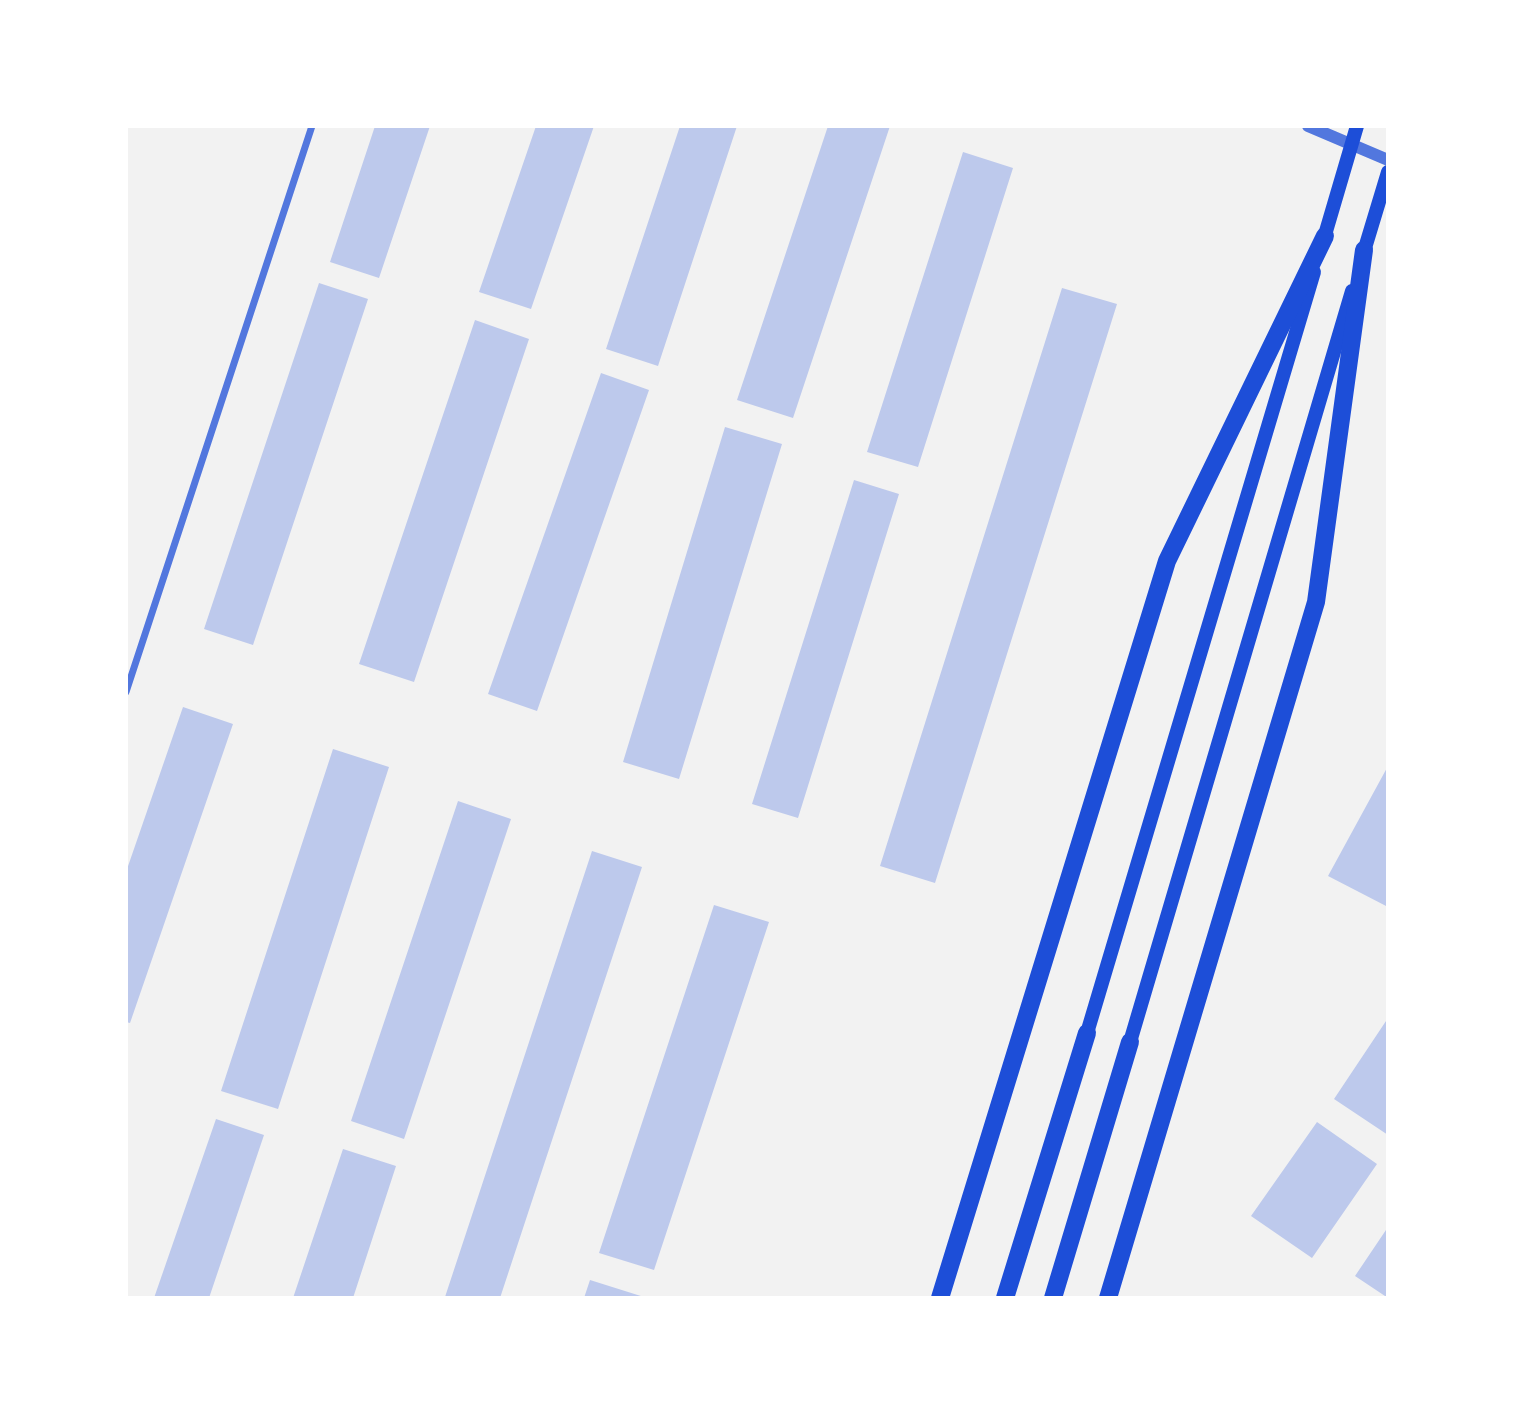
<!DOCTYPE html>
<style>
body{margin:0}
#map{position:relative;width:1514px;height:1424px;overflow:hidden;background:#f2f2f2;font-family:Helvetica,sans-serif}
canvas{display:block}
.frame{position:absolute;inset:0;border:128px solid #fff;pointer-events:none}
</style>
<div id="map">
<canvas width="1514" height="1424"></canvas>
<div class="frame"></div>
</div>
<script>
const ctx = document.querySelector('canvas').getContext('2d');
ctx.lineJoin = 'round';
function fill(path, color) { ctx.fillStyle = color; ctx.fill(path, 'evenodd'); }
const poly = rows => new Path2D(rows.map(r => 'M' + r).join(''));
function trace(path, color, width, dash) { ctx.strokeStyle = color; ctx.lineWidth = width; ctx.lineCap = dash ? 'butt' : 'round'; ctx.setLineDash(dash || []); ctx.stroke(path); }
const building = poly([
 [375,126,430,126,379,278,330,262],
 [536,126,594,126,531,309,479,292],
 [680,126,737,126,658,366,606,349],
 [828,126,890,126,793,418,737,400],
 [963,152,1013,168,918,467,867,452],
 [319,283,368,299,253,645,204,629],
 [1062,288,1117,304,935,883,880,866],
 [475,320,529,339,414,682,359,664],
 [601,373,649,390,537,711,488,694],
 [725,427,782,444,679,779,623,762],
 [854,480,899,494,798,818,752,804],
 [183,707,233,724,130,1023,126,1022,126,872],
 [333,749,389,767,278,1109,221,1091],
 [1388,766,1388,907,1328,876],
 [458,801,511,819,404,1139,351,1121],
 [592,851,642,867,500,1298,445,1297],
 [714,905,769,922,654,1270,599,1253],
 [1388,1018,1388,1135,1334,1099],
 [216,1119,264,1135,209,1298,154,1298],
 [1317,1122,1377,1164,1312,1258,1251,1216],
 [343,1149,396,1166,353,1298,293,1298],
 [1388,1227,1388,1298,1355,1276],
 [590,1280,644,1297,644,1298,584,1298]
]);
const minor = poly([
 [126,692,312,126]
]);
const tertiary = poly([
 [1308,126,1388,160]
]);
const secondary = poly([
 [1322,245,1357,126],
 [1362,258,1388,172],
 [1087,1033,1314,272],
 [1130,1042,1352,291]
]);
const primary = poly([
 [940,1298,1167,561,1325,236],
 [1005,1298,1087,1033],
 [1053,1298,1130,1042],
 [1108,1298,1316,602,1364,250]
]);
fill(building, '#bdc9ec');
trace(minor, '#5277de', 7);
trace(tertiary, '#5277de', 12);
trace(secondary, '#1d4ed8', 14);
trace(primary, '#1d4ed8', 18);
</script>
